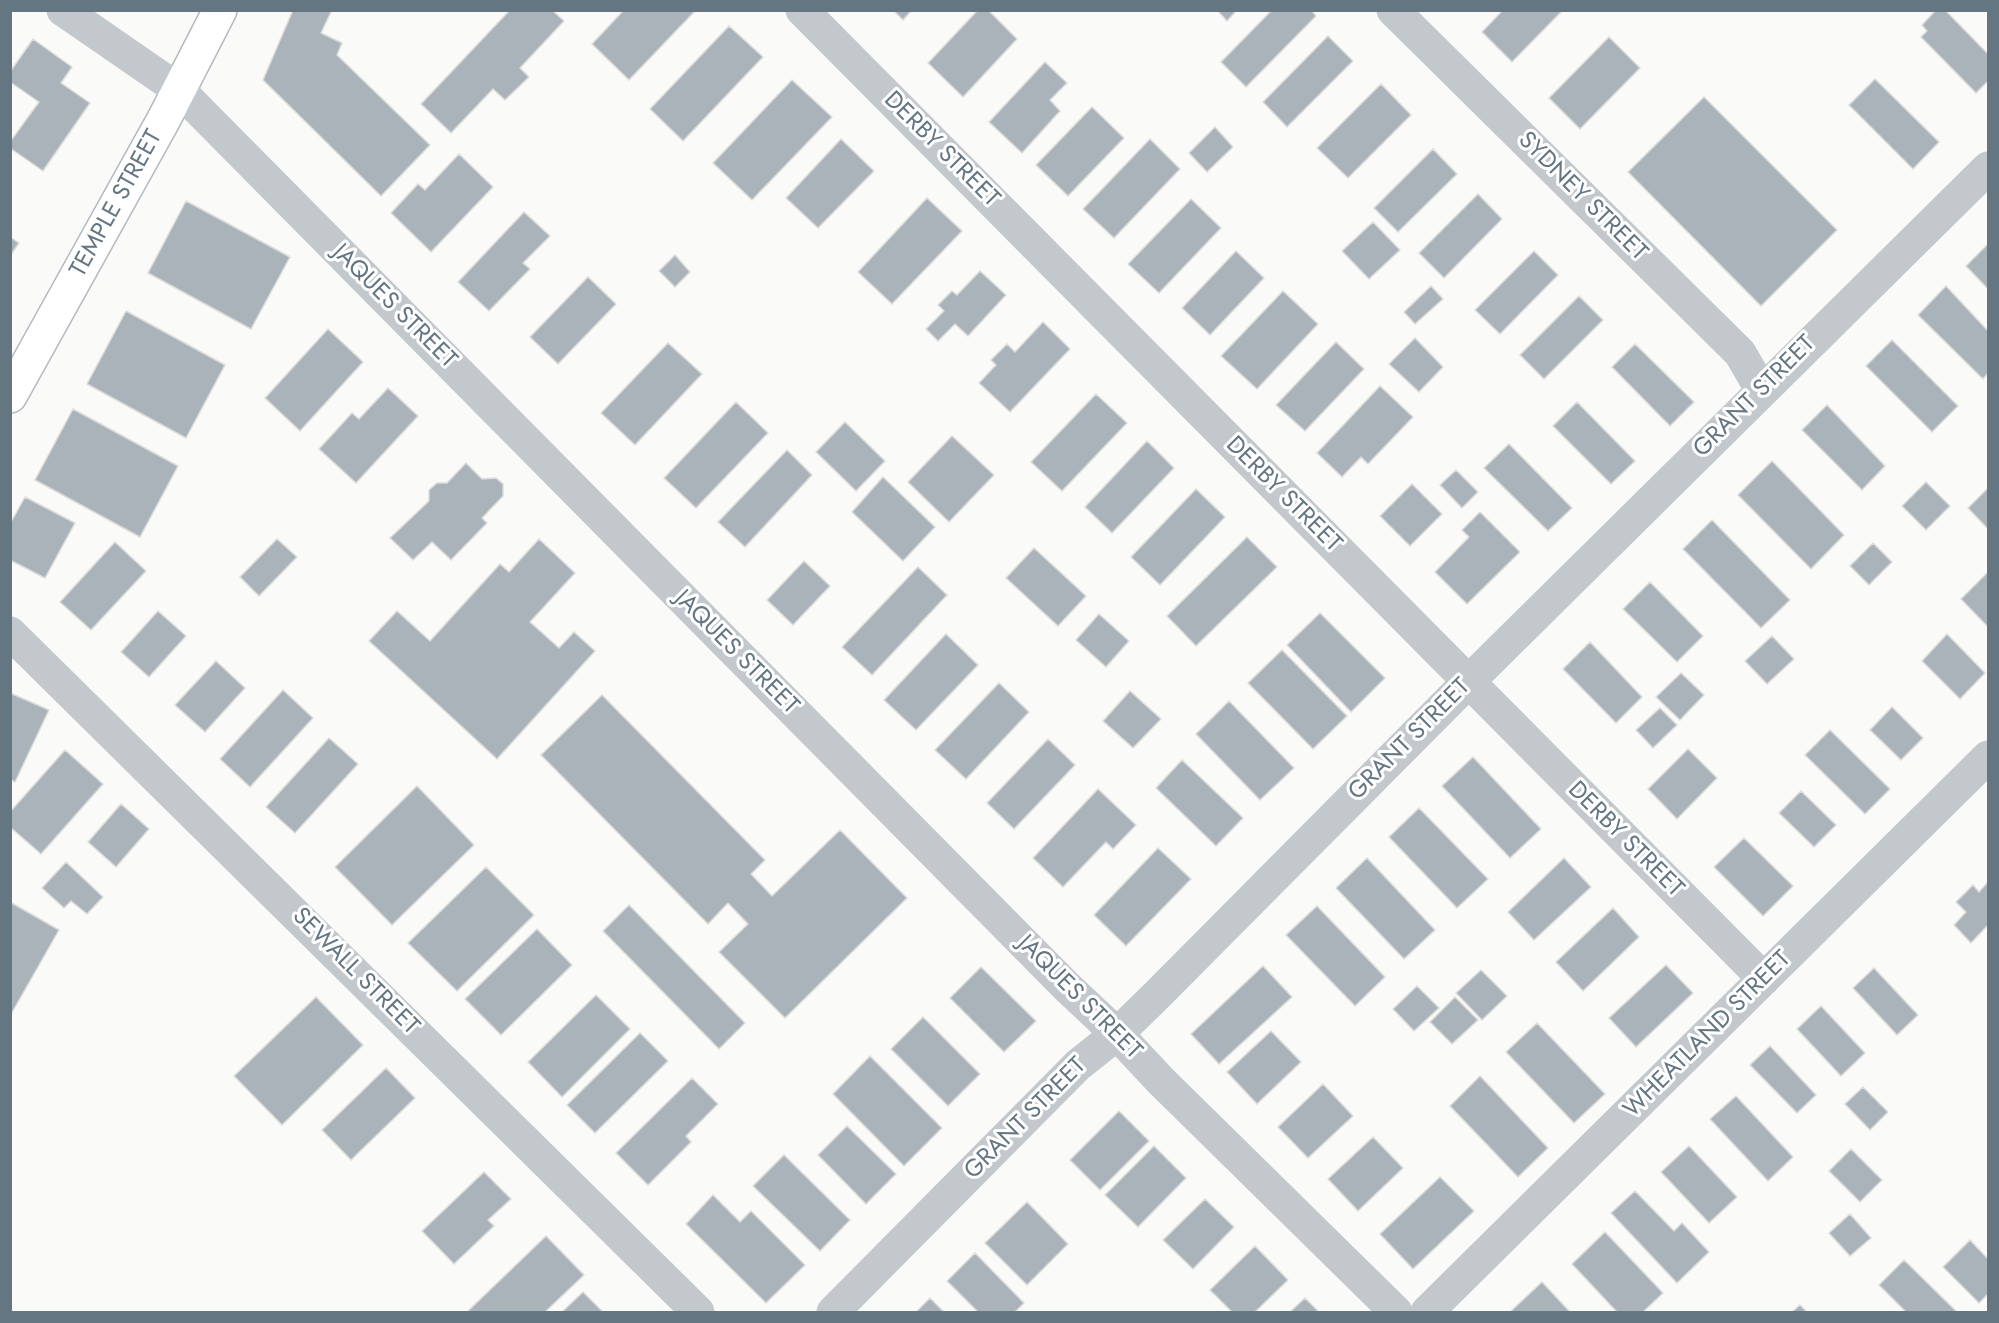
<!DOCTYPE html>
<style>
body{margin:0}
#map{position:relative;width:1999px;height:1323px;overflow:hidden;background:#fafaf8;font-family:Jost,sans-serif}
canvas{display:block}
.frame{position:absolute;inset:0;border:12px solid #657683;pointer-events:none}
</style>
<div id="map">
<canvas width="1999" height="1323"></canvas>
<div class="frame"></div>
</div>
<script>
const ctx = document.querySelector('canvas').getContext('2d');
ctx.lineJoin = 'round';
function fill(path, color) { ctx.fillStyle = color; ctx.fill(path, 'evenodd'); }
const poly = rows => new Path2D(rows.map(r => 'M' + r).join(''));
function trace(path, color, width, dash) { ctx.strokeStyle = color; ctx.lineWidth = width; ctx.lineCap = dash ? 'butt' : 'round'; ctx.setLineDash(dash || []); ctx.stroke(path); }
function write(font, color, halo, rows, align = 'center') {
  ctx.font = font + ' Jost,sans-serif'; ctx.lineWidth = 6; ctx.setLineDash([]); ctx.textBaseline = 'middle'; ctx.strokeStyle = halo; ctx.fillStyle = color; for (const [text, x, y, turn = 0] of rows) {
    ctx.save(); ctx.translate(x, y); ctx.rotate((+turn || 0) * Math.PI / 180); ctx.textAlign = isNaN(turn) ? turn : align; if (halo) ctx.strokeText(text, 0, 0); ctx.fillText(text, 0, 0); ctx.restore();
  }
}
const building = poly([
 [293,10,328,10,331,12,321,33,342,43,337,55,430,145,381,196,263,80,293,10],
 [510,10,552,10,564,21,520,68,529,77,505,100,493,89,451,133,421,104,510,10],
 [624,10,696,10,629,80,592,44,624,10],
 [893,10,912,10,903,20,893,10],
 [978,10,988,10,1017,39,963,97,928,63,978,10],
 [1217,10,1237,10,1227,21,1217,10],
 [1272,10,1311,10,1316,16,1246,87,1221,62,1272,10],
 [1503,10,1563,10,1512,62,1482,32,1503,10],
 [1936,10,1945,10,1988,54,1988,81,1976,93,1921,37,1927,31,1922,25,1936,10],
 [729,26,763,57,683,141,650,109,729,26],
 [1328,36,1353,61,1287,127,1263,102,1328,36],
 [1609,37,1640,68,1580,129,1549,98,1609,37],
 [33,39,72,67,61,83,90,103,43,171,10,148,10,142,39,102,10,82,10,72,33,39],
 [1045,62,1067,83,1050,100,1060,111,1022,153,989,122,1045,62],
 [1875,79,1939,142,1913,169,1849,105,1875,79],
 [792,80,832,117,752,200,713,163,792,80],
 [1381,84,1411,115,1348,178,1317,148,1381,84],
 [1704,97,1837,230,1761,306,1628,172,1704,97],
 [1092,107,1124,138,1068,196,1036,165,1092,107],
 [1215,127,1233,147,1207,172,1189,153,1215,127],
 [841,139,874,171,818,228,786,198,841,139],
 [1150,139,1180,169,1114,238,1083,209,1150,139],
 [1433,149,1457,174,1398,232,1374,208,1433,149],
 [459,154,493,187,431,252,391,213,418,184,425,190,459,154],
 [1478,194,1502,219,1444,278,1419,253,1478,194],
 [927,198,962,231,892,304,858,272,927,198],
 [1191,199,1221,228,1159,293,1128,264,1191,199],
 [186,201,290,257,251,329,148,273,186,201],
 [524,212,550,236,523,263,530,269,489,311,458,282,524,212],
 [1373,222,1400,250,1369,279,1342,251,1373,222],
 [10,237,19,243,10,256,10,237],
 [1988,244,1988,289,1966,266,1988,244],
 [1236,251,1264,278,1210,335,1182,308,1236,251],
 [1534,251,1558,275,1500,334,1475,310,1534,251],
 [675,255,690,272,675,287,659,271,675,255],
 [980,271,1006,295,968,336,955,324,938,341,926,329,944,311,938,305,952,291,957,295,980,271],
 [588,277,616,304,558,364,530,337,588,277],
 [1431,286,1443,299,1415,324,1404,312,1431,286],
 [1946,286,1988,331,1988,373,1983,379,1918,315,1946,286],
 [1283,291,1318,324,1257,389,1221,356,1283,291],
 [1579,296,1603,320,1544,379,1520,355,1579,296],
 [126,311,225,365,186,438,87,384,126,311],
 [1043,322,1070,349,1010,412,979,383,996,365,991,360,1007,344,1015,352,1043,322],
 [328,329,363,362,300,431,265,398,328,329],
 [1415,338,1443,367,1419,392,1389,364,1415,338],
 [1892,340,1958,406,1932,432,1866,366,1892,340],
 [1336,342,1364,369,1305,431,1276,405,1336,342],
 [668,343,702,374,635,445,601,413,668,343],
 [1635,344,1694,402,1670,426,1612,367,1635,344],
 [1380,386,1413,417,1368,464,1361,457,1342,477,1317,453,1380,386],
 [388,388,418,416,356,483,319,449,352,413,359,419,388,388],
 [1096,394,1127,423,1062,491,1031,462,1096,394],
 [736,402,768,433,696,508,664,478,736,402],
 [1577,402,1635,461,1611,484,1553,426,1577,402],
 [1827,405,1885,466,1862,490,1802,430,1827,405],
 [73,409,178,466,140,537,35,480,73,409],
 [845,422,885,461,856,491,816,452,845,422],
 [952,436,994,475,949,522,908,482,952,436],
 [1147,441,1174,468,1112,533,1085,507,1147,441],
 [1509,444,1572,508,1548,531,1484,468,1509,444],
 [787,450,812,475,745,547,718,522,787,450],
 [1772,461,1844,535,1811,569,1738,495,1772,461],
 [466,463,482,479,496,478,503,484,503,496,482,518,487,523,451,560,432,542,413,560,390,538,429,501,429,490,437,483,447,483,466,463],
 [1456,470,1478,492,1462,508,1440,485,1456,470],
 [883,477,935,527,903,561,852,512,883,477],
 [1926,482,1950,506,1926,530,1902,506,1926,482],
 [1412,484,1442,514,1410,546,1380,516,1412,484],
 [1988,488,1988,529,1968,508,1988,488],
 [1196,489,1225,517,1160,585,1131,557,1196,489],
 [25,497,75,523,45,578,10,560,10,524,25,497],
 [1480,512,1520,552,1467,604,1435,572,1469,537,1462,530,1480,512],
 [1712,520,1790,600,1761,628,1683,549,1712,520],
 [1247,537,1277,567,1196,646,1167,616,1247,537],
 [277,539,297,557,259,596,240,577,277,539],
 [539,539,575,573,530,622,559,648,574,632,595,651,497,759,369,641,397,611,430,641,500,564,509,572,539,539],
 [115,542,146,571,91,630,60,602,115,542],
 [1873,543,1892,562,1869,585,1850,566,1873,543],
 [1034,548,1086,596,1058,626,1006,578,1034,548],
 [804,561,830,586,793,625,767,600,804,561],
 [918,567,947,595,872,675,842,647,918,567],
 [1987,573,1988,574,1988,627,1961,599,1987,573],
 [1650,582,1703,636,1677,662,1623,609,1650,582],
 [158,611,186,636,149,677,121,652,158,611],
 [1320,613,1385,678,1351,712,1287,645,1320,613],
 [1099,614,1129,641,1106,667,1076,640,1099,614],
 [946,634,978,665,916,730,884,700,946,634],
 [1947,634,1985,673,1960,699,1922,661,1947,634],
 [1772,636,1794,659,1767,684,1745,661,1772,636],
 [1590,642,1642,697,1616,723,1563,669,1590,642],
 [1282,650,1347,716,1313,749,1248,683,1282,650],
 [216,661,245,688,205,732,175,705,216,661],
 [1681,673,1704,695,1680,720,1656,697,1681,673],
 [999,683,1029,712,966,779,935,750,999,683],
 [283,690,313,718,250,787,220,759,283,690],
 [1130,691,1161,719,1133,748,1103,721,1130,691],
 [10,693,49,710,15,782,10,779,10,693],
 [602,695,765,860,751,874,772,896,840,830,907,898,785,1018,719,952,748,924,728,903,708,924,541,755,602,695],
 [1229,701,1294,768,1260,800,1196,734,1229,701],
 [1892,707,1923,738,1901,760,1870,730,1892,707],
 [1660,708,1677,725,1653,748,1636,730,1660,708],
 [1830,730,1890,789,1865,814,1805,755,1830,730],
 [329,738,358,764,295,833,266,807,329,738],
 [1048,739,1075,765,1014,829,987,803,1048,739],
 [1688,749,1717,778,1677,819,1648,789,1688,749],
 [65,750,103,784,41,854,10,827,10,812,65,750],
 [1473,757,1541,829,1510,858,1442,786,1473,757],
 [1182,760,1243,818,1216,846,1156,788,1182,760],
 [417,786,474,845,392,925,335,867,417,786],
 [1098,789,1136,825,1113,849,1106,842,1063,887,1033,858,1098,789],
 [1801,791,1836,825,1814,847,1779,813,1801,791],
 [121,804,149,829,116,867,88,842,121,804],
 [1419,808,1488,879,1457,908,1389,837,1419,808],
 [1744,838,1793,886,1763,916,1714,867,1744,838],
 [1158,848,1191,879,1126,946,1094,915,1158,848],
 [1367,858,1435,930,1404,959,1336,888,1367,858],
 [1564,858,1591,887,1534,940,1508,912,1564,858],
 [66,862,103,897,87,914,71,901,64,908,42,888,66,862],
 [486,867,534,915,457,991,408,943,486,867],
 [1988,882,1988,925,1971,943,1954,925,1966,912,1956,902,1973,885,1979,892,1988,882],
 [10,902,59,930,10,1016,10,902],
 [629,905,745,1023,719,1049,603,931,629,905],
 [1317,906,1385,977,1355,1006,1286,935,1317,906],
 [1613,908,1639,937,1583,991,1556,962,1613,908],
 [537,929,572,965,501,1035,465,999,537,929],
 [1666,965,1693,993,1636,1047,1609,1018,1666,965],
 [1263,966,1292,997,1219,1064,1191,1034,1263,966],
 [981,967,1036,1021,1004,1052,950,998,981,967],
 [1874,968,1918,1015,1897,1035,1853,988,1874,968],
 [1481,970,1507,996,1482,1020,1456,993,1481,970],
 [1417,986,1439,1008,1414,1031,1393,1009,1417,986],
 [596,995,630,1029,562,1097,528,1062,596,995],
 [316,997,363,1045,282,1125,234,1076,316,997],
 [1455,997,1478,1020,1452,1044,1430,1022,1455,997],
 [1821,1006,1865,1053,1841,1076,1797,1029,1821,1006],
 [923,1017,980,1074,948,1106,891,1049,923,1017],
 [1537,1023,1605,1094,1574,1123,1506,1052,1537,1023],
 [1271,1031,1301,1062,1257,1104,1227,1072,1271,1031],
 [640,1033,668,1061,595,1133,567,1105,640,1033],
 [1770,1046,1816,1095,1797,1113,1750,1065,1770,1046],
 [870,1056,942,1128,904,1166,833,1094,870,1056],
 [386,1068,415,1098,351,1160,322,1130,386,1068],
 [1480,1076,1548,1148,1518,1177,1450,1106,1480,1076],
 [692,1078,718,1104,686,1136,691,1142,648,1185,616,1153,692,1078],
 [1323,1084,1353,1116,1308,1158,1278,1127,1323,1084],
 [1863,1087,1888,1112,1870,1130,1845,1104,1863,1087],
 [1736,1096,1793,1157,1768,1181,1710,1119,1736,1096],
 [1119,1111,1149,1141,1100,1190,1070,1160,1119,1111],
 [847,1126,896,1174,866,1204,818,1155,847,1126],
 [1373,1137,1403,1168,1358,1211,1328,1179,1373,1137],
 [1154,1146,1186,1178,1138,1227,1105,1195,1154,1146],
 [1689,1146,1737,1197,1709,1223,1661,1172,1689,1146],
 [1851,1149,1882,1180,1860,1202,1829,1171,1851,1149],
 [784,1155,850,1220,820,1251,753,1186,784,1155],
 [484,1172,511,1199,488,1220,494,1226,454,1264,422,1231,484,1172],
 [1440,1177,1474,1211,1413,1269,1380,1234,1440,1177],
 [1635,1191,1674,1231,1682,1223,1709,1252,1677,1283,1611,1213,1635,1191],
 [713,1195,740,1222,751,1211,805,1265,766,1303,686,1224,713,1195],
 [1205,1199,1234,1227,1193,1269,1163,1240,1205,1199],
 [1027,1202,1068,1244,1027,1285,985,1243,1027,1202],
 [1850,1214,1871,1238,1850,1256,1829,1233,1850,1214],
 [1605,1232,1663,1293,1643,1312,1617,1312,1572,1264,1605,1232],
 [546,1236,584,1275,545,1312,467,1312,546,1236],
 [1970,1240,1988,1259,1988,1294,1979,1303,1943,1267,1970,1240],
 [1255,1246,1288,1280,1255,1312,1232,1312,1210,1290,1255,1246],
 [975,1253,1024,1303,1015,1312,978,1312,947,1281,975,1253],
 [1904,1260,1957,1312,1906,1312,1879,1285,1904,1260],
 [1542,1282,1570,1312,1510,1312,1542,1282],
 [583,1292,603,1312,562,1312,583,1292],
 [930,1298,944,1312,916,1312,930,1298],
 [1305,1298,1319,1312,1290,1312,1305,1298],
 [1800,1305,1807,1312,1792,1312,1800,1305]
]);
const street = poly([
 [63,10,179,90,1066,986,1117,1034,1161,1081,1396,1312],
 [802,10,1764,979],
 [1393,10,1740,353,1762,391],
 [10,633,698,1312],
 [833,1312,1078,1065,1117,1034,1157,995,1468,682,1988,168],
 [1427,1312,1988,757]
]);
const secondary = poly([
 [10,396,164,119,220,10]
]);
const streetNames = [
 ["DERBY STREET",941,150,45],
 ["SYDNEY STREET",1582,197,45],
 ["TEMPLE STREET",117,204,-61],
 ["JAQUES STREET",394,307,45],
 ["GRANT STREET",1755,397,-45],
 ["DERBY STREET",1283,495,45],
 ["JAQUES STREET",736,653,45],
 ["GRANT STREET",1410,740,-45],
 ["DERBY STREET",1625,840,45],
 ["SEWALL STREET",355,972,45],
 ["JAQUES STREET",1079,998,45],
 ["WHEATLAND STREET",1708,1035,-45],
 ["GRANT STREET",1026,1119,-45]
];
fill(building, '#aab3b9');
trace(building, '#dcdcda', 1.5);
trace(secondary, '#b3babf', 36);
trace(street, '#c3c8cc', 33);
trace(secondary, '#fff', 33);
write('24px', '#657683', '#fff', streetNames);
</script>
